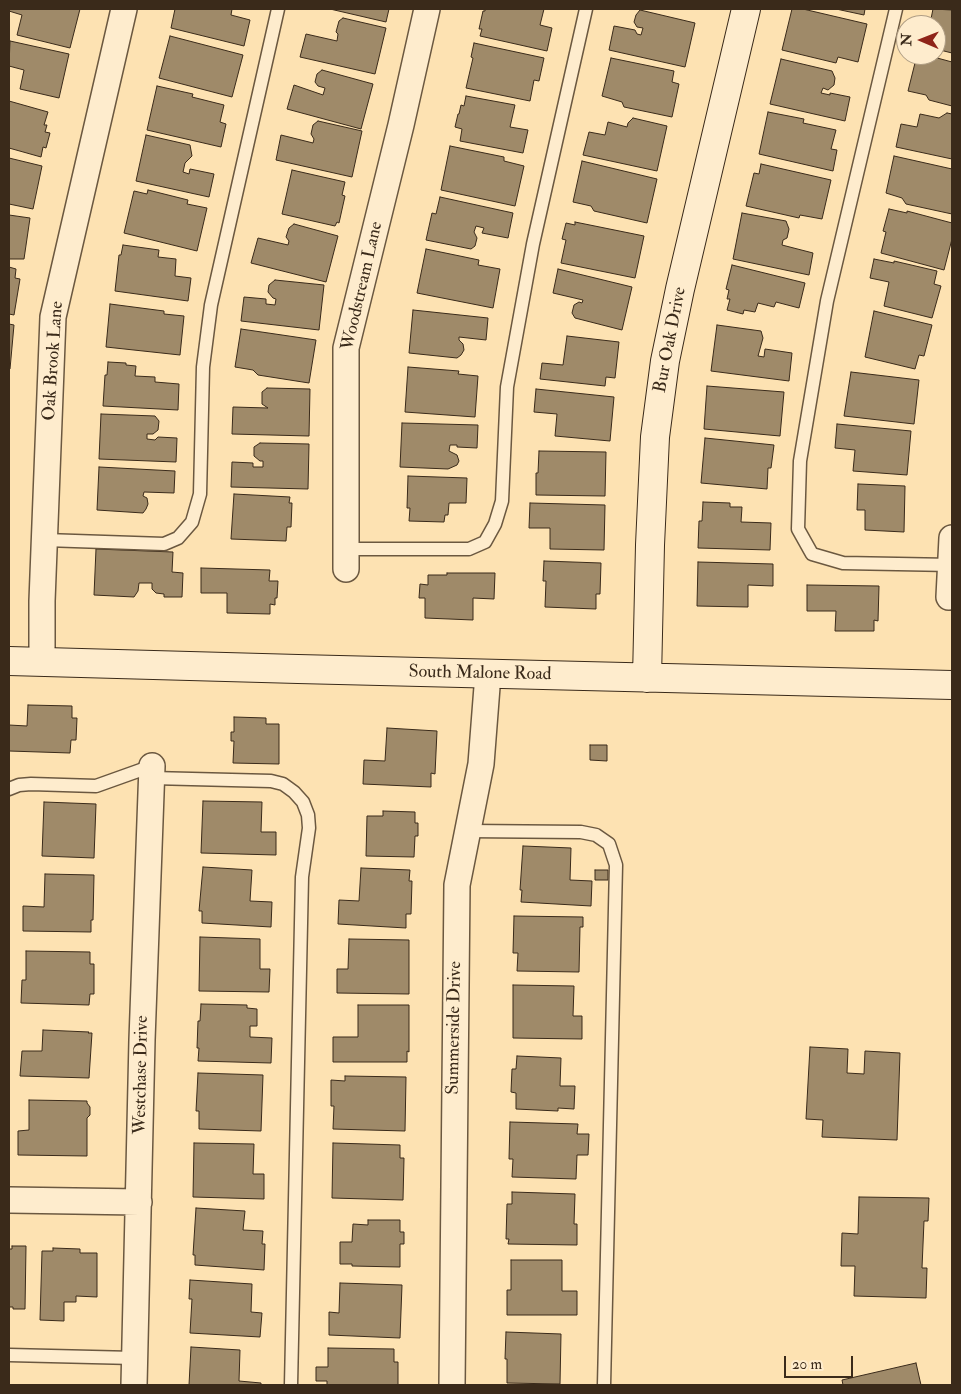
<!DOCTYPE html>
<style>
body{margin:0}
#map{position:relative;width:961px;height:1394px;overflow:hidden;background:#fde2b2;font-family:"IM FELL Double Pica",serif}
canvas{display:block}
.frame{position:absolute;inset:0;border:10px solid #3a2a1a;pointer-events:none}
.north{position:absolute;left:896px;top:15px;width:50px;height:50px;box-sizing:border-box;background:#feeccd;border:1px solid #b09e85;border-radius:50%;rotate:271deg;font-size:14px;font-weight:700;line-height:20px;text-align:center;color:#3a2a1a}
.north::after{content:'';display:block;margin:auto;width:18px;height:22px;background:#8f2418;clip-path:polygon(50% 0,100% 100%,50% 72%,0 100%)}
.scale{position:absolute;left:784px;top:1356px;width:69px;height:22px;box-sizing:border-box;border:2px solid #3a2a1a;border-top:0;padding-left:6px;font-size:15px;line-height:18px;white-space:nowrap;color:#3a2a1a;-webkit-text-stroke:4px #feeccd;paint-order:stroke}
</style>
<div id="map">
<canvas width="961" height="1394"></canvas>
<div class="frame"></div>
<div class="north">N</div>
<div class="scale">20 m</div>
</div>
<script>
const ctx = document.querySelector('canvas').getContext('2d');
ctx.lineJoin = 'round';
function fill(path, color) { ctx.fillStyle = color; ctx.fill(path, 'evenodd'); }
const poly = rows => new Path2D(rows.map(r => 'M' + r).join(''));
function trace(path, color, width, dash) { ctx.strokeStyle = color; ctx.lineWidth = width; ctx.lineCap = dash ? 'butt' : 'round'; ctx.setLineDash(dash || []); ctx.stroke(path); }
function write(font, color, halo, rows, align = 'center') {
  ctx.font = font + ' "IM FELL Double Pica",serif'; ctx.lineWidth = 4.5; ctx.setLineDash([]); ctx.textBaseline = 'middle'; ctx.strokeStyle = halo; ctx.fillStyle = color; for (const [text, x, y, turn = 0] of rows) {
    ctx.save(); ctx.translate(x, y); ctx.rotate((+turn || 0) * Math.PI / 180); ctx.textAlign = isNaN(turn) ? turn : align; if (halo) ctx.strokeText(text, 0, 0); ctx.fillText(text, 0, 0); ctx.restore();
  }
}
const building = poly([
 [9,9,80,9,70,48,17,35,22,15,9,11,9,9],
 [175,9,232,9,231,15,250,20,244,46,171,28,175,9],
 [330,9,389,9,386,22,330,9],
 [485,9,544,9,540,25,552,28,547,51,480,36,482,29,479,29,483,11,485,11,485,9],
 [792,9,803,9,867,24,858,62,838,57,836,63,782,50,792,9],
 [836,9,865,9,864,15,836,9],
 [933,9,952,10,952,53,936,49,936,25,924,25,924,22,930,24,933,9],
 [640,10,695,23,685,67,609,50,614,26,635,30,637,34,641,35,643,28,637,27,634,22,636,15,640,10],
 [343,18,386,28,375,74,300,57,306,34,337,41,338,34,336,32,339,21,343,18],
 [170,36,243,55,232,97,159,78,170,36],
 [10,41,69,54,59,98,20,89,24,70,9,66,10,41],
 [474,43,544,58,539,81,534,80,530,101,466,88,473,58,471,57,474,43],
 [917,55,926,55,952,62,952,106,929,100,926,95,908,91,917,55],
 [611,58,674,71,672,82,679,84,672,117,624,107,622,102,602,96,611,58],
 [781,59,832,71,835,78,834,85,828,90,823,88,821,93,830,95,830,93,850,97,845,121,770,104,781,59],
 [322,70,373,84,361,129,287,109,294,85,323,95,325,88,318,86,315,82,317,74,322,70],
 [157,86,193,94,192,97,224,105,220,122,226,124,221,147,147,130,157,86],
 [466,96,515,105,510,127,528,130,523,153,460,141,462,129,455,127,458,114,459,114,461,105,464,106,466,96],
 [9,101,48,112,44,125,47,125,45,132,50,133,46,148,43,147,41,157,9,148,9,101],
 [768,112,804,119,803,123,836,130,831,149,837,150,833,171,759,154,768,112],
 [947,113,952,114,952,159,896,147,901,124,917,127,920,114,939,118,947,113],
 [633,118,667,126,657,171,583,155,589,132,605,135,608,122,627,127,628,123,633,118],
 [318,121,362,131,352,177,276,160,281,135,313,143,314,139,311,134,313,125,318,121],
 [146,135,190,145,192,156,185,163,183,172,189,174,190,169,214,174,209,197,136,181,146,135],
 [450,146,504,157,504,161,524,166,515,206,441,190,450,146],
 [894,156,952,169,952,214,906,204,902,198,886,193,894,156],
 [9,158,42,166,33,209,9,204,9,158],
 [582,161,657,179,647,223,594,211,591,206,573,202,582,161],
 [761,164,831,180,822,219,800,215,799,218,746,206,754,173,759,174,761,164],
 [292,170,345,182,342,195,345,196,339,223,337,222,335,226,282,214,292,170],
 [148,190,188,200,187,204,207,208,197,251,124,233,134,191,147,194,148,190],
 [440,197,513,213,508,238,482,233,484,228,476,226,474,232,477,238,475,246,471,249,426,240,432,213,436,214,440,197],
 [889,209,907,213,907,211,952,223,952,239,944,270,881,253,886,232,883,231,889,209],
 [742,213,786,221,789,229,787,238,783,240,782,245,813,253,809,275,733,259,742,213],
 [9,215,30,218,24,259,9,259,9,215],
 [575,222,644,236,635,278,561,263,566,240,562,239,566,223,575,225,575,222],
 [294,224,338,236,326,282,251,263,258,238,288,245,289,241,286,237,289,228,294,224],
 [123,245,159,250,158,257,176,259,175,276,191,278,188,301,115,291,119,255,121,255,123,245],
 [426,249,479,260,478,265,500,269,493,308,417,293,426,249],
 [874,259,894,263,894,261,937,271,934,284,941,286,932,318,884,306,889,282,870,278,874,259],
 [732,265,805,283,799,308,776,302,774,307,758,303,755,312,744,310,743,314,727,310,730,299,727,299,729,290,726,289,732,265],
 [9,267,16,269,15,278,20,279,14,315,9,314,9,267],
 [558,269,632,287,622,330,575,318,572,313,574,305,579,302,582,303,583,300,553,293,558,269],
 [275,280,324,285,319,330,241,321,244,297,266,299,266,304,275,305,276,299,273,298,268,292,269,285,275,280],
 [110,304,164,311,164,314,184,316,180,355,106,347,110,304],
 [413,310,488,318,486,340,459,337,459,340,463,344,464,350,461,355,457,358,409,353,413,310],
 [874,311,932,325,924,356,919,355,915,369,865,357,874,311],
 [9,324,14,325,10,369,9,369,9,324],
 [717,325,761,331,763,338,758,356,764,357,765,349,792,353,789,381,711,371,717,325],
 [241,329,316,340,309,383,258,375,253,370,235,367,241,329],
 [567,336,619,342,615,378,606,377,605,386,540,379,542,363,563,365,567,336],
 [108,362,126,363,126,365,136,366,135,376,155,377,155,382,179,384,178,410,103,406,105,375,107,375,108,362],
 [408,367,459,371,458,374,478,376,475,417,405,412,408,367],
 [851,372,919,380,914,424,844,416,851,372],
 [707,386,784,392,780,436,704,429,707,386],
 [267,388,310,389,309,436,232,434,233,407,268,408,262,404,262,392,267,388],
 [536,389,614,397,610,441,555,436,557,414,534,412,536,389],
 [101,414,155,416,159,421,158,430,153,434,147,434,147,439,155,440,158,437,177,438,176,462,99,459,101,414],
 [402,423,478,425,477,448,457,447,457,445,450,445,449,451,457,455,459,461,457,465,448,469,400,467,402,423],
 [837,424,911,431,907,475,853,471,855,450,835,448,837,424],
 [705,438,774,445,771,468,768,468,767,489,701,483,705,438],
 [260,443,309,444,308,489,231,487,232,462,253,463,253,467,263,467,263,461,260,461,254,456,254,447,260,443],
 [539,451,606,452,605,496,536,495,536,473,538,473,539,451],
 [99,467,175,471,174,493,144,492,143,496,147,498,148,504,146,509,143,513,97,510,99,467],
 [408,476,467,478,466,503,449,503,448,515,445,515,444,522,409,521,410,508,407,508,408,476],
 [858,484,905,486,904,532,865,530,865,510,857,510,858,484],
 [234,494,290,497,289,503,292,503,291,527,287,527,286,541,231,539,234,494],
 [703,502,730,503,730,507,742,507,741,522,771,523,770,550,698,548,699,521,702,521,703,502],
 [530,503,605,505,604,550,550,549,550,528,529,528,530,503],
 [96,549,173,552,172,572,183,573,182,597,164,597,164,594,156,593,152,589,152,583,139,583,138,591,134,597,94,595,96,549],
 [544,561,601,563,600,594,596,594,596,609,545,607,546,581,543,581,544,561],
 [698,562,773,564,773,586,748,585,748,607,697,606,698,562],
 [201,568,270,570,269,581,278,581,277,598,275,598,275,605,270,604,270,614,227,613,227,593,201,593,201,568],
 [447,573,495,573,494,599,473,598,473,620,425,618,425,598,419,598,420,584,428,585,428,575,447,575,447,573],
 [807,585,879,586,878,621,874,620,874,631,835,631,836,611,807,611,807,585],
 [28,705,72,706,72,718,77,718,76,740,71,740,70,753,9,751,9,725,27,726,28,705],
 [234,717,266,718,266,724,279,724,279,764,233,763,234,741,231,741,231,732,234,732,234,717],
 [387,728,437,731,435,774,431,773,431,787,363,784,364,760,385,761,387,728],
 [590,745,607,745,607,761,590,760,590,745],
 [203,801,262,802,261,832,276,832,276,855,201,853,203,801],
 [44,802,96,804,94,858,42,856,44,802],
 [383,811,415,812,415,823,418,823,418,836,415,836,414,857,366,856,367,816,383,816,383,811],
 [523,846,571,848,570,880,592,881,591,906,521,902,522,890,520,890,523,846],
 [203,867,252,870,250,901,272,902,271,927,202,923,202,911,199,911,203,867],
 [361,868,410,870,409,881,412,881,411,914,406,914,406,928,338,924,339,900,359,901,361,868],
 [595,870,608,870,608,880,595,880,595,870],
 [45,874,94,875,93,920,91,920,91,932,23,931,23,906,44,907,45,874],
 [514,916,583,917,583,927,580,927,579,972,517,971,518,953,513,953,514,916],
 [200,937,260,939,260,969,270,969,269,992,199,991,200,937],
 [349,939,409,940,409,994,337,993,337,969,348,969,349,939],
 [26,951,90,952,90,964,94,964,94,994,90,994,89,1005,21,1003,22,980,26,980,26,951],
 [513,985,574,986,573,1016,582,1016,582,1039,513,1038,513,985],
 [201,1004,247,1005,247,1008,257,1009,257,1026,250,1026,250,1037,272,1038,271,1063,198,1061,199,1048,197,1048,198,1021,200,1021,201,1004],
 [358,1005,409,1005,409,1052,407,1051,407,1062,333,1062,333,1037,358,1037,358,1005],
 [43,1030,89,1032,88,1033,92,1033,89,1078,20,1076,22,1051,42,1051,43,1030],
 [810,1047,848,1049,847,1073,864,1074,865,1051,900,1053,897,1140,822,1137,823,1120,806,1119,810,1047],
 [517,1056,561,1058,560,1086,575,1086,574,1109,558,1108,558,1111,516,1109,516,1093,511,1092,512,1069,516,1069,517,1056],
 [198,1073,263,1075,261,1131,199,1129,199,1111,196,1111,198,1073],
 [345,1076,406,1077,405,1131,333,1129,334,1106,331,1106,331,1080,345,1081,345,1076],
 [29,1100,87,1101,87,1103,90,1107,90,1115,87,1118,87,1156,18,1155,18,1131,29,1130,29,1100],
 [510,1122,578,1124,577,1134,589,1134,588,1155,577,1155,576,1179,512,1177,513,1159,509,1159,510,1122],
 [194,1143,254,1144,253,1174,264,1174,264,1199,193,1197,194,1143],
 [333,1143,400,1145,400,1158,404,1158,403,1200,332,1198,333,1143],
 [512,1192,575,1194,574,1224,577,1224,577,1245,508,1244,509,1239,506,1239,507,1204,512,1204,512,1192],
 [859,1197,929,1198,928,1221,924,1221,922,1268,927,1268,926,1298,854,1296,855,1266,841,1266,842,1233,858,1234,859,1197],
 [196,1208,245,1211,243,1230,263,1231,262,1244,265,1244,264,1270,195,1265,195,1255,193,1255,196,1208],
 [368,1220,400,1220,400,1232,404,1232,404,1244,400,1244,400,1267,352,1266,352,1264,340,1264,340,1242,352,1242,353,1224,368,1225,368,1220],
 [12,1246,26,1246,25,1309,13,1309,13,1307,9,1307,9,1249,12,1249,12,1246],
 [53,1248,80,1249,80,1253,97,1253,97,1297,76,1296,76,1302,64,1302,64,1321,40,1320,42,1251,53,1251,53,1248],
 [511,1260,562,1260,562,1291,577,1291,577,1315,507,1315,507,1290,511,1290,511,1260],
 [190,1280,252,1284,251,1312,262,1313,260,1337,190,1333,192,1299,189,1299,190,1280],
 [340,1283,402,1285,400,1338,329,1335,329,1312,339,1313,340,1283],
 [506,1332,561,1334,560,1384,507,1383,507,1359,505,1359,506,1332],
 [191,1347,240,1350,239,1381,261,1383,261,1385,189,1385,191,1347],
 [328,1348,394,1349,394,1362,398,1362,398,1385,327,1385,327,1381,316,1381,316,1367,328,1367,328,1348],
 [916,1363,921,1385,843,1385,842,1380,916,1363]
]);
const lane = poly([
 [896,9,827,301,800,461,798,529,812,554,843,563,952,565],
 [45,540,164,544,178,538,192,522,200,494,203,367,211,305,278,9],
 [346,549,469,549,485,542,495,524,502,501,507,387,533,244,586,9],
 [152,778,271,781,283,784,294,792,303,802,308,815,309,828,302,877,291,1385],
 [9,789,19,785,31,784,96,786,152,766],
 [468,831,581,832,596,835,609,844,616,865,604,1385],
 [9,1355,134,1358]
]);
const street = poly([
 [346,569,346,348,401,125,427,9],
 [949,597,952,538],
 [42,661,42,601,53,317,124,9],
 [9,1200,139,1202],
 [134,1385,142,1040,152,766],
 [452,1385,457,885,481,764,488,674]
]);
const secondary = poly([
 [9,661,298,669,952,685],
 [647,678,650,545,655,437,665,361,680,289,746,9]
]);
const streetNames = [
 ["Woodstream Lane",363,286,-77],
 ["Bur Oak Drive",671,340,-79],
 ["Oak Brook Lane",54,361,-86],
 ["South Malone Road",480,674,1],
 ["Summerside Drive",455,1028,-89],
 ["Westchase Drive",142,1075,-89]
];
fill(building, '#9f8a69');
trace(building, '#3a2a1a', 1);
trace(lane, '#6b5840', 15);
trace(street, '#6b5840', 28);
trace(secondary, '#3a2a1a', 30);
trace(lane, '#feeccd', 12);
trace(street, '#feeccd', 25);
trace(secondary, '#feeccd', 28);
write('18px', '#3a2a1a', '#feeccd', streetNames);
</script>
